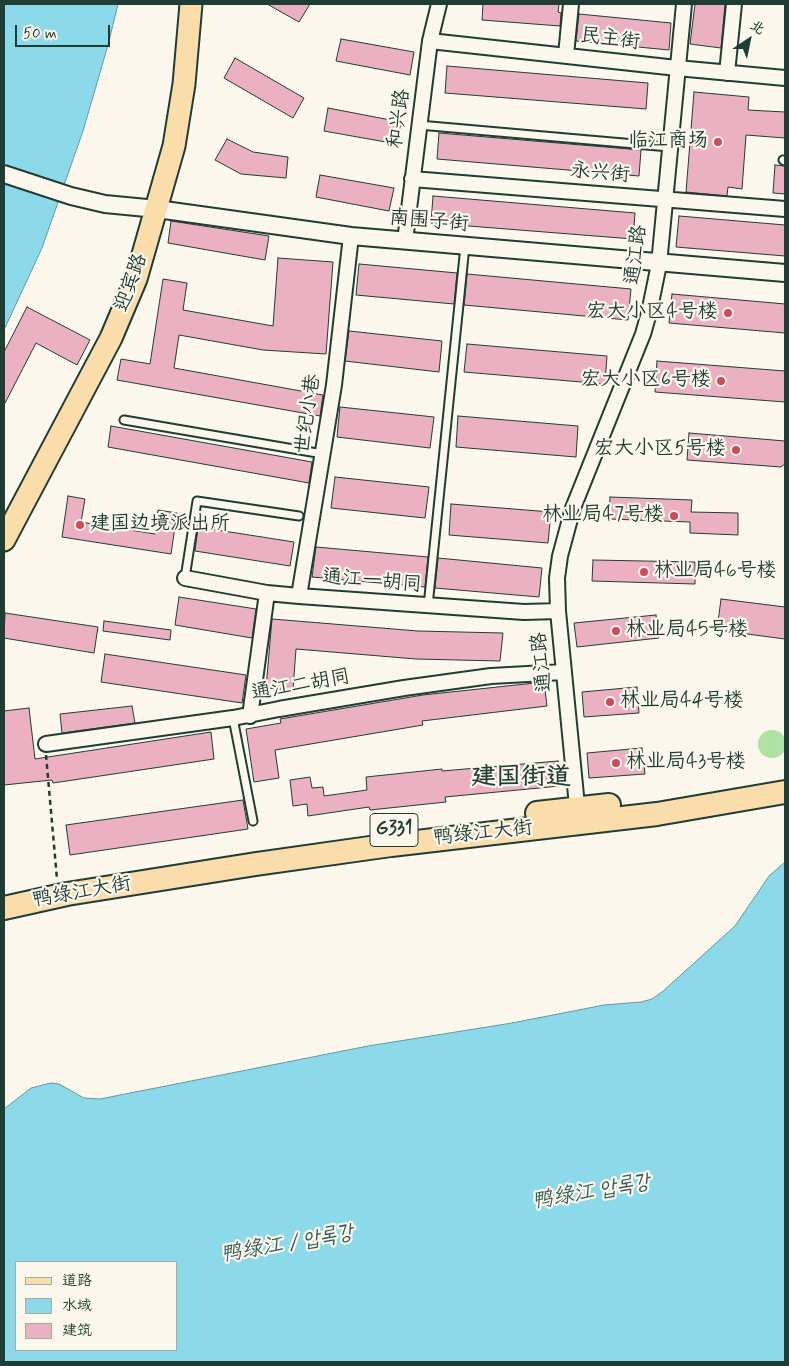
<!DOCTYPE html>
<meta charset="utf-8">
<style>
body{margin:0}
#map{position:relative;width:789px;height:1366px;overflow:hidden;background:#fbf7ec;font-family:Mynerve,"LXGW WenKai TC",sans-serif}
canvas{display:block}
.frame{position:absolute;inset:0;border:5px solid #1f3d34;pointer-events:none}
.legend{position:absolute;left:15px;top:1261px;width:162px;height:90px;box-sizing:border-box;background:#fbf7ec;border:1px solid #a3ada2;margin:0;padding:6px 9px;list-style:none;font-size:15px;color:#1f3d34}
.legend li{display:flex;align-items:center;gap:10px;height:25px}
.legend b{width:25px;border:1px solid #a3ada2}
.north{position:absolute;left:724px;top:15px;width:50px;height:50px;-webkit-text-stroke:4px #fbf7ec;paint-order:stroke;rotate:34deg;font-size:14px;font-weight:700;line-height:20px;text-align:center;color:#1f3d34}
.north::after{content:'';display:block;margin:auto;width:18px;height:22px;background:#1f3d34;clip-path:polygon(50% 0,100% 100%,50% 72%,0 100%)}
.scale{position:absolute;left:15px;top:25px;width:95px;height:22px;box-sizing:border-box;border:2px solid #1f3d34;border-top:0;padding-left:6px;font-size:15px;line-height:18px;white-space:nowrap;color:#1f3d34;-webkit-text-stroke:4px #fbf7ec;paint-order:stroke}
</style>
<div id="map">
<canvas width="789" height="1366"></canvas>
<div class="frame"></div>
<ul class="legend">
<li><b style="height:6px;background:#faddab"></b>道路</li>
<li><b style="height:14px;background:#8bd9e9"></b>水域</li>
<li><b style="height:14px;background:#ebb1c3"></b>建筑</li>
</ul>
<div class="north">北</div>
<div class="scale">50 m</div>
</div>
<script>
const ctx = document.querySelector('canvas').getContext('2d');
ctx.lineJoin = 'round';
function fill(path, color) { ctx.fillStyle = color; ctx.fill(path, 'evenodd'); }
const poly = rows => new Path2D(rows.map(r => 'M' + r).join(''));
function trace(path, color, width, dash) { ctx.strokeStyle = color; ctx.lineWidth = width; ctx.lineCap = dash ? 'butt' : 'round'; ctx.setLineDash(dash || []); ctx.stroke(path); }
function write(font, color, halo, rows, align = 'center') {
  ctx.font = font + ' Mynerve,"LXGW WenKai TC","Poor Story",sans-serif'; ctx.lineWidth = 4.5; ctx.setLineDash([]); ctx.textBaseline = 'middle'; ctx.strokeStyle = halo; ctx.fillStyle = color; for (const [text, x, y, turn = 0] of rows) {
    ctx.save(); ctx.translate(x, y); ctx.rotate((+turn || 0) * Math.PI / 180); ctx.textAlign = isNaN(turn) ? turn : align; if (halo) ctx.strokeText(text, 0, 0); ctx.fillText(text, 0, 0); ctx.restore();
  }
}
const green = poly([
 '758 744a14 14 0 1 1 28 0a14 14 0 1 1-28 0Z'
]);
const water = poly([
 [4,4,118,4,108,45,83,131,42,248,4,330,4,4],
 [785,862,785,1362,4,1362,4,1109,31,1088,51,1083,59,1084,84,1098,100,1099,368,1046,512,1023,604,1005,641,1002,652,999,662,992,735,926,769,876,785,862],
 [16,1262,176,1262,176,1350,16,1350,16,1262]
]);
const building = poly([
 [267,4,310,4,299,22,267,4],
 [483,4,559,4,558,12,561,13,560,26,482,20,483,4],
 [695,4,725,4,721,48,690,44,695,4],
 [579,14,671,23,669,50,576,41,579,14],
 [341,39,414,52,410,75,336,61,341,39],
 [235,58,304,98,293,118,224,78,235,58],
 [447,66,648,83,646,109,445,93,447,66],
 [694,92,749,97,748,110,785,112,785,138,746,135,742,189,728,187,727,196,686,192,694,92],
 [328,108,401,122,397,144,324,131,328,108],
 [439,133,641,150,639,176,437,159,439,133],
 [227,139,253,152,288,157,286,178,241,174,215,160,227,139],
 [775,165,785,166,785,194,773,193,775,165],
 [320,175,394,188,389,211,316,197,320,175],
 [433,196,635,213,633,239,431,223,433,196],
 [679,216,785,225,785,256,676,247,679,216],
 [171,221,269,236,265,260,168,243,171,221],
 [278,258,333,262,326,354,263,350,179,335,174,368,323,395,320,416,117,380,121,359,150,364,163,279,187,283,183,310,273,326,278,258],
 [359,264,457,273,454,304,356,295,359,264],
 [467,274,631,289,628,320,464,305,467,274],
 [672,294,785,304,785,333,669,323,672,294],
 [27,307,90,340,77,365,36,343,4,405,4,352,27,307],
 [349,331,442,341,439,372,345,361,349,331],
 [467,344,607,356,605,384,464,372,467,344],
 [657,361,785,371,785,402,655,392,657,361],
 [340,407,434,417,430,448,337,437,340,407],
 [458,416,578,426,576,457,456,447,458,416],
 [111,426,312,462,309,483,108,447,111,426],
 [689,433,785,441,785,464,781,467,687,460,689,433],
 [335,477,429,487,425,518,331,508,335,477],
 [68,496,85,499,81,522,111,527,112,520,125,522,124,529,155,534,158,510,177,513,171,554,62,537,68,496],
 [610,497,692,500,691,512,738,513,738,535,690,533,690,522,609,519,610,497],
 [451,504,551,512,548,543,449,535,451,504],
 [198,527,294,542,290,566,195,551,198,527],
 [316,547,428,557,425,587,312,577,316,547],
 [438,558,542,568,539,597,435,588,438,558],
 [593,560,695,562,695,584,592,581,593,560],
 [179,597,256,609,252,638,175,625,179,597],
 [721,599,785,607,785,639,717,630,721,599],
 [5,613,98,627,94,653,4,638,5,613],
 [656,615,659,638,577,647,574,623,656,615],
 [272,619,418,631,503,633,500,661,416,659,296,649,293,690,266,688,272,619],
 [104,621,171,630,170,640,103,631,104,621],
 [105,654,246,675,242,703,101,682,105,654],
 [544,682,547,706,422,721,423,725,275,750,279,778,254,782,246,729,281,723,280,719,423,695,544,682],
 [637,687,639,713,584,717,582,692,637,687],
 [132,706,135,723,62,733,60,714,132,706],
 [29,708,35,759,211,732,214,759,53,783,52,780,4,785,4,711,29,708],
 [642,748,645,774,589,778,587,753,642,748],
 [558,761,560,786,445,797,446,802,370,810,369,807,308,816,307,804,293,806,290,780,310,777,312,788,323,787,324,796,367,790,366,777,442,769,442,771,558,761],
 [243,800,248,829,70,855,66,825,243,800]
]);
const path = poly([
 [46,755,57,879]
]);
const service = poly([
 [419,125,669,147],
 [783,160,785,161],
 [124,420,323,454],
 [185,578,197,501,299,516],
 [428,606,465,246],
 [233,718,253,821]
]);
const minor = poly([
 [430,41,677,68,785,78],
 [566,55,571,4],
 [727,73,734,4],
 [412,179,785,209],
 [405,241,430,41,439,4],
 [185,578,267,593,299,596,524,612,558,611],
 [299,596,334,385,351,236],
 [250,716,267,593],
 [46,744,233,718,279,709,404,688,491,676,564,672],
 [578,816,558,611,557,578,560,556,573,508,643,334,649,313,659,264,684,4]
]);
const tertiary = poly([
 [4,174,71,196,105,204,157,209,351,236,785,273]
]);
const primary = poly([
 [4,540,111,338,136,279,174,146,184,84,191,4]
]);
const trunk = poly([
 [537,813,609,805],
 [4,908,67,894,256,864,391,845,657,814,785,792]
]);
const markers = [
 [718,142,5,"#d1495b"],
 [728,313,5,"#d1495b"],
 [721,381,5,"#d1495b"],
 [736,450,5,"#d1495b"],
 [674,516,5,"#d1495b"],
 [80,525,5,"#d1495b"],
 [644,572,5,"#d1495b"],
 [616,631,5,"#d1495b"],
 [610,702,5,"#d1495b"],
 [616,763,5,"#d1495b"]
];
const shields = [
 [394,830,48]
];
const shieldNames = [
 ["G331",394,830]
];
const streetNames = [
 ["民主街",610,40,7],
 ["和兴路",400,119,-82],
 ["永兴街",600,174,5],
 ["南围子街",429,222,5],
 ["通江路",637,255,-83],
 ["迎宾路",132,283,-70],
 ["世纪小巷",309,414,-82],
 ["通江一胡同",372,582,5],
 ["通江路",543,662,-96],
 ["通江二胡同",301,686,-10],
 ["鸭绿江大街",483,834,-6],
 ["鸭绿江大街",82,893,-10]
];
const poiNames = [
 ["临江商场",708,142],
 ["宏大小区4号楼",718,313],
 ["宏大小区6号楼",711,381],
 ["宏大小区5号楼",726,450],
 ["林业局47号楼",664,516],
 ["建国边境派出所",90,525,"left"],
 ["林业局46号楼",654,572,"left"],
 ["林业局45号楼",626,631,"left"],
 ["林业局44号楼",620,702,"left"],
 ["林业局43号楼",626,763,"left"]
];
const waterNames = [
 ["鸭绿江 압록강",591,1193,-10],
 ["鸭绿江 / 압록강",287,1245,-10]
];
const districtNames = [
 ["建国街道",521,779]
];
fill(green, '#afe2a3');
fill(water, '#8bd9e9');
trace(water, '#609ba1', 1);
fill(building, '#ebb1c3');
trace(building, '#1f3d34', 1);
trace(service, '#1f3d34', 11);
trace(minor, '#1f3d34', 18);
trace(tertiary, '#1f3d34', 20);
trace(primary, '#1f3d34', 25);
trace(trunk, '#1f3d34', 26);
trace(path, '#1f3d34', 2.5, [5, 4]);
trace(service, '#fbf7ec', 7);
trace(minor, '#fbf7ec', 14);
trace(tertiary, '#fbf7ec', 16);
trace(primary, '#faddab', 21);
trace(trunk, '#faddab', 22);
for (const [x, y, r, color] of markers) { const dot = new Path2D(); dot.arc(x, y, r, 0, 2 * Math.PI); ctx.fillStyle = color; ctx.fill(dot); trace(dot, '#fbf7ec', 2); }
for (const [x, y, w] of shields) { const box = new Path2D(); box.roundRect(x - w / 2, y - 16.5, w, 33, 4); ctx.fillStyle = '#fbf7ec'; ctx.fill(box); trace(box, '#1f3d34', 1); }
write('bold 19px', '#1f3d34', null, shieldNames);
write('20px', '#1f3d34', '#fbf7ec', streetNames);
write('20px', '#1f3d34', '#fbf7ec', poiNames, 'right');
write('italic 21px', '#355c58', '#fbf7ec', waterNames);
write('bold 25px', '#1f3d34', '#fbf7ec', districtNames);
</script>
